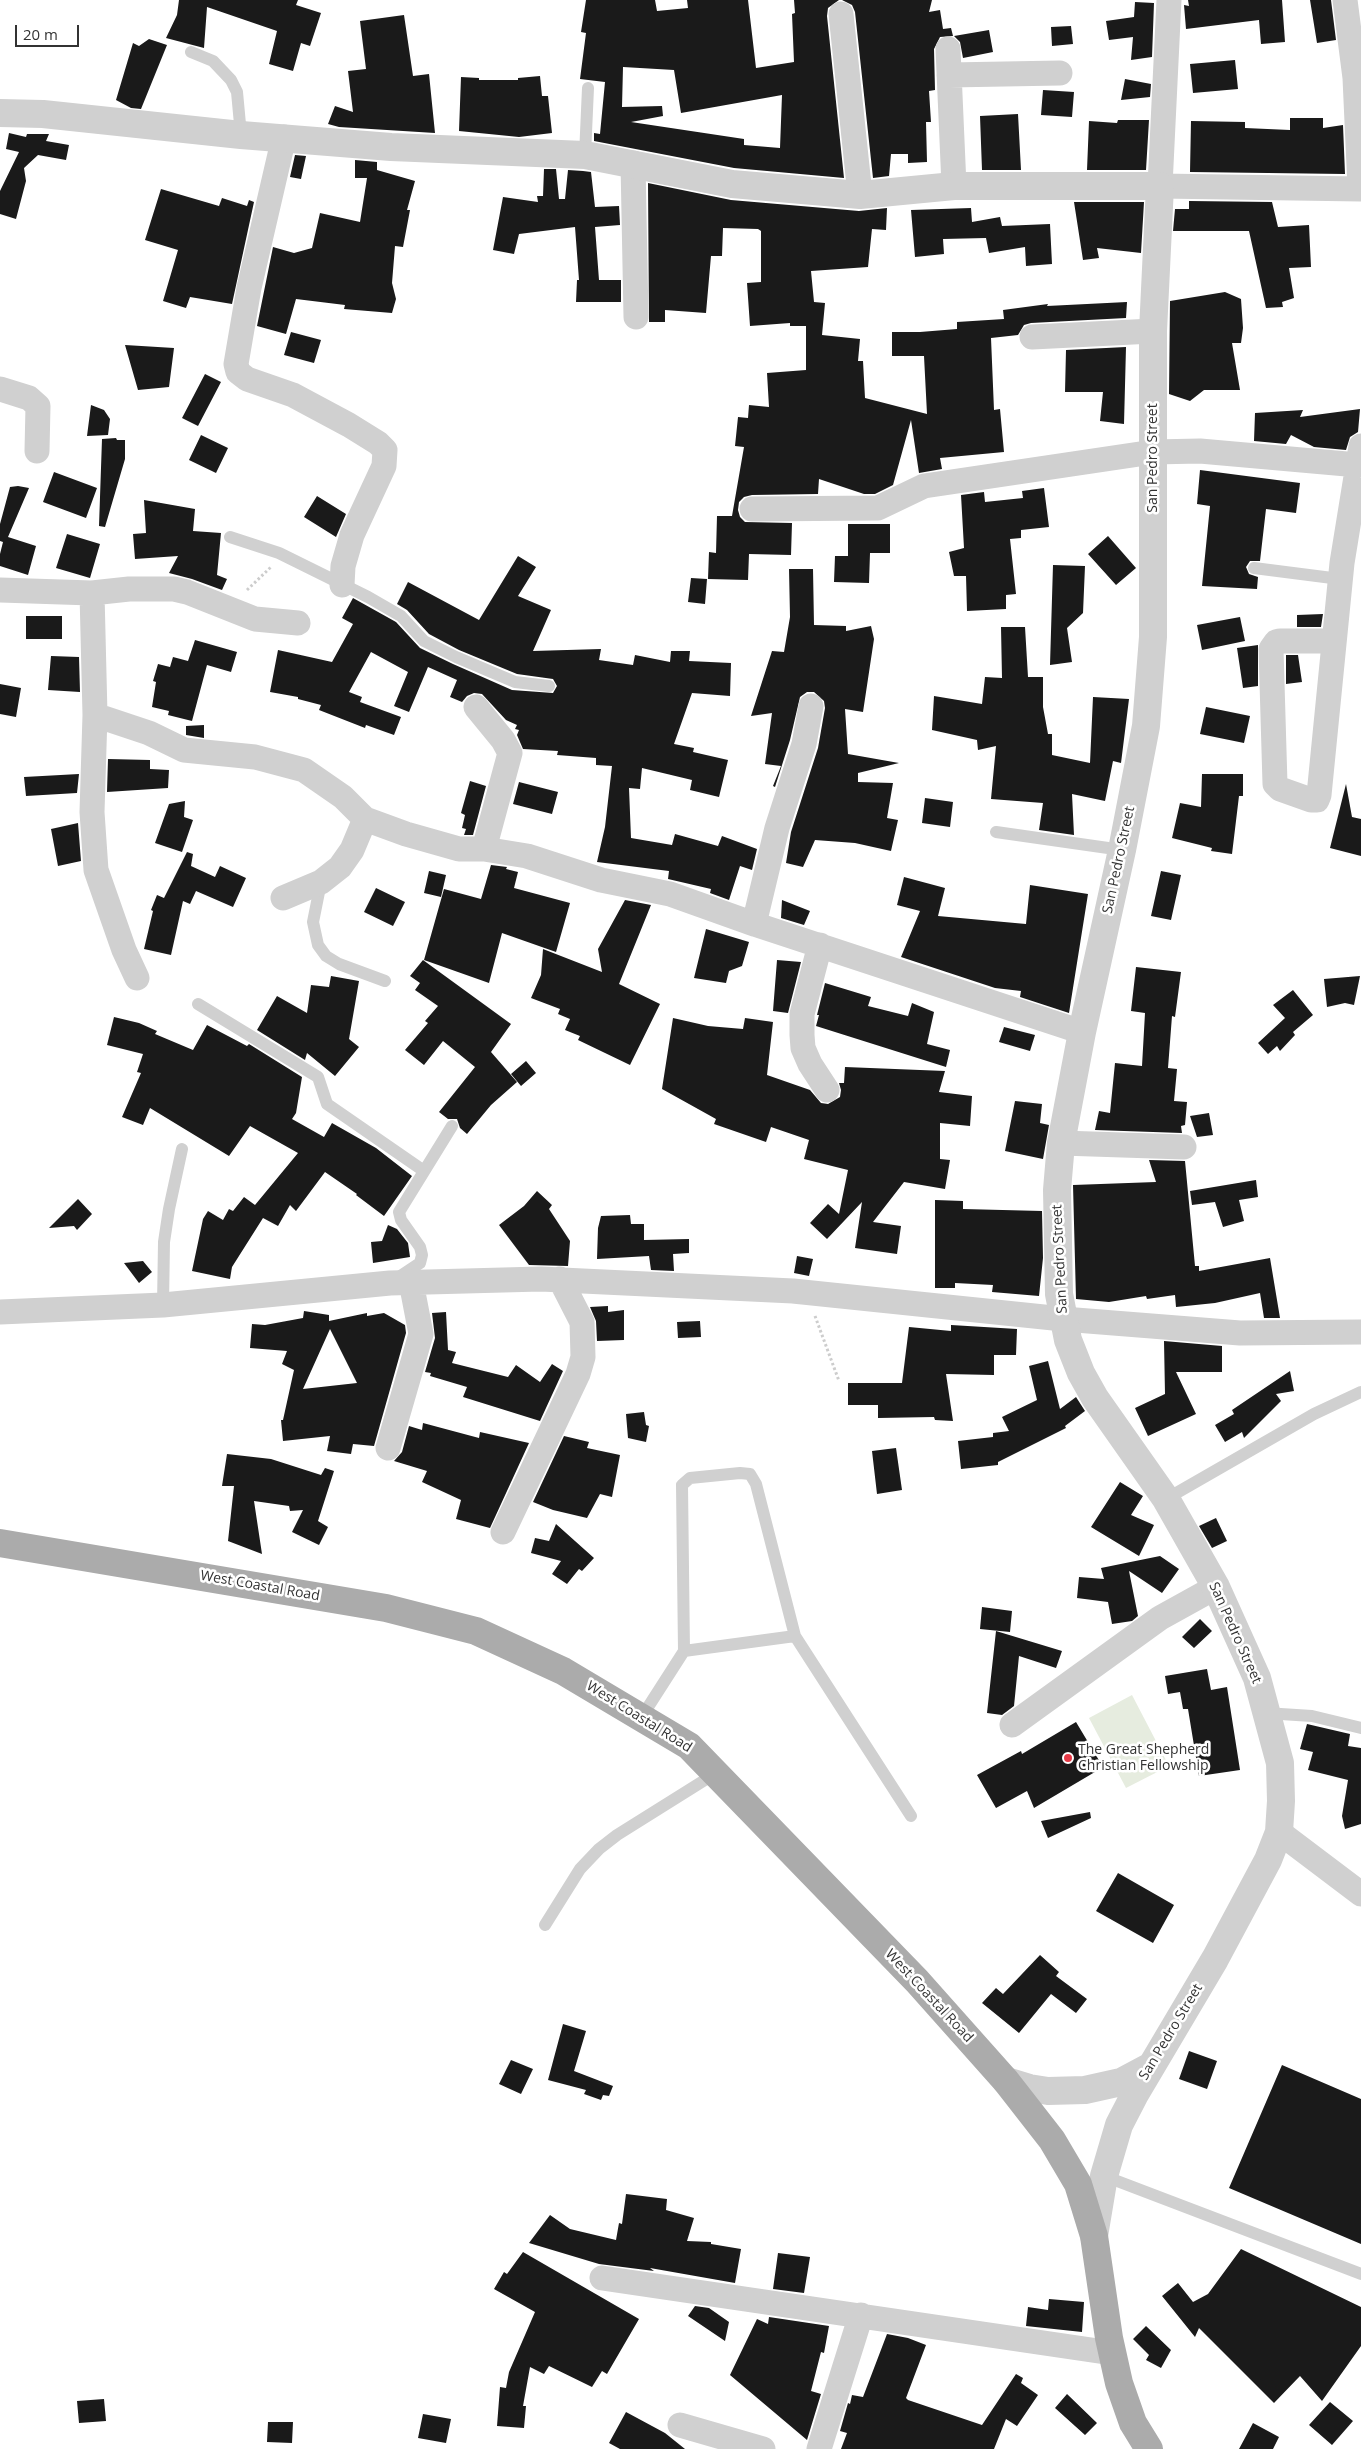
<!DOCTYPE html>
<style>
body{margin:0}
#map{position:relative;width:1361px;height:2449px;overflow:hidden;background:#fff;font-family:"Open Sans",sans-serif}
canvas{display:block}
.scale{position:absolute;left:15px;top:25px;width:64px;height:22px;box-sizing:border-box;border:2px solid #333;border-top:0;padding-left:6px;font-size:15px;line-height:18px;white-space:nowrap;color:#333;-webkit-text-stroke:4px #fff;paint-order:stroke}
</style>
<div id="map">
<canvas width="1361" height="2449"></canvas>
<div class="scale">20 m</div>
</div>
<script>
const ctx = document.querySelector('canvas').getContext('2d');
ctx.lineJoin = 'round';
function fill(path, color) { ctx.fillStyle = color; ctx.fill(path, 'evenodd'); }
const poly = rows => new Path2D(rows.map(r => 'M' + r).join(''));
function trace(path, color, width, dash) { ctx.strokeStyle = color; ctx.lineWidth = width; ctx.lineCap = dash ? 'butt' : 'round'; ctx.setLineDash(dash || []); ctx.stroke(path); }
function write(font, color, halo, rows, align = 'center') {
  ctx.font = font + ' "Open Sans",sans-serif'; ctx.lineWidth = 5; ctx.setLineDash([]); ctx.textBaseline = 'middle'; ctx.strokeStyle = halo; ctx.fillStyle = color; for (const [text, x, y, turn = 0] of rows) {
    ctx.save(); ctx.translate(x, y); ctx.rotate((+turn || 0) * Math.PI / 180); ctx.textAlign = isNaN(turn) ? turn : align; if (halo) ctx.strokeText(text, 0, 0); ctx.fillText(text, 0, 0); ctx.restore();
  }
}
const green = poly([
 [1132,1695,1169,1766,1126,1788,1089,1718]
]);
const building = poly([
 [179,0,298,0,296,5,321,13,310,46,301,43,293,71,269,64,277,31,207,7,204,48,166,38,177,15],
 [586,0,655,0,657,11,688,8,687,0,748,0,756,68,794,62,792,14,795,13,794,0,839,0,828,8,827,16,844,178,734,168,594,141,594,133,600,134,605,82,580,79,586,33,581,32],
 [623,67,674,70,681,113,782,95,780,148,744,145,744,139,631,122,663,116,662,106,622,107],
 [842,0,932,0,929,12,940,10,943,29,951,28,953,36,940,37,934,49,935,90,929,91,931,122,926,122,927,162,908,163,908,154,891,154,889,176,873,178,855,12,852,5],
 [1188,0,1282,0,1285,42,1261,44,1259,20,1186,29,1184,5,1189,6],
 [1310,0,1331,0,1336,40,1317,43],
 [1135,2,1154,3,1152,57,1131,60,1133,37,1109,40,1106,21,1134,17],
 [404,15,413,76,429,74,435,133,339,127,328,124,335,106,353,112,348,71,366,69,360,21],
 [1071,26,1073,44,1052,46,1051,27],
 [989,30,993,52,963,58,960,42,954,36],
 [149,39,167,45,141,109,131,108,116,100,133,43,139,46],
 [1235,60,1238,89,1193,93,1190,64],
 [540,76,542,96,548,96,552,133,519,137,459,131,461,77,479,78,479,80,518,80,518,78],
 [1125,79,1151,84,1150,97,1121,100],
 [1043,90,1074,92,1072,117,1041,115],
 [1018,114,1021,170,982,170,980,116],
 [1290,118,1323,118,1323,128,1343,125,1345,174,1190,172,1191,121,1245,122,1245,128,1290,130],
 [1118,120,1149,120,1146,170,1087,170,1089,121,1117,123],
 [9,133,26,137,27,134,49,134,46,141,69,145,66,160,38,155,24,168,26,181,16,219,0,214,0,191,19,152,6,149],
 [295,155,306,156,301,179,290,177],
 [355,160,377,162,377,170,415,181,407,210,410,210,403,247,395,246,392,283,396,299,392,313,344,309,345,305,296,299,286,334,257,326,273,247,294,253,312,248,320,213,360,222,367,178,355,178],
 [544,169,556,169,559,199,565,199,568,170,583,171,591,172,595,207,619,206,620,225,595,227,599,280,621,280,621,302,576,302,577,280,579,280,575,227,519,234,514,254,493,250,503,197,538,202,537,196,543,196],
 [648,183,731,200,859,211,887,208,886,230,872,229,868,267,811,271,814,302,825,303,822,335,860,339,858,361,863,361,865,398,927,414,924,356,892,356,892,332,920,332,957,329,957,322,1004,319,1003,310,1048,304,1047,306,1127,302,1126,318,1031,323,1024,325,1018,335,991,338,994,410,1000,409,1004,452,940,458,942,469,919,473,911,420,893,485,875,494,864,494,819,479,818,494,752,495,744,497,739,502,738,510,740,517,745,522,792,523,791,555,749,554,748,580,708,579,709,552,716,553,717,516,732,516,744,447,735,446,738,417,748,418,749,405,769,407,767,373,806,370,806,326,790,326,790,323,750,326,747,283,761,282,761,231,758,229,723,228,722,256,711,256,706,313,665,310,665,322,649,322],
 [161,189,219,206,222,198,247,206,249,200,254,202,232,304,190,297,186,308,163,301,178,250,145,240],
 [1189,201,1272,202,1278,227,1309,225,1311,267,1289,268,1294,298,1282,302,1283,307,1266,308,1249,231,1173,231,1175,209,1189,209],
 [1074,202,1144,202,1141,253,1097,248,1099,258,1083,260],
 [971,208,972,222,1000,217,1002,226,1050,224,1052,264,1026,266,1025,247,989,253,986,238,943,239,944,254,915,257,911,210],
 [1225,292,1241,299,1243,328,1241,343,1232,343,1240,390,1204,390,1190,401,1169,394,1170,301],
 [291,332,321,340,314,363,284,355],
 [125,345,174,348,169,387,138,390],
 [1126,347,1124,424,1100,421,1103,392,1065,392,1066,350],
 [205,374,221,382,198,426,182,418],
 [91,405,104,410,110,419,108,435,87,436],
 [1360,409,1358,432,1350,437,1346,450,1314,447,1291,435,1286,444,1254,441,1255,413,1303,410,1300,417],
 [201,435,228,448,216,473,189,460],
 [116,438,117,440,125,440,125,459,105,527,99,526,102,439],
 [1200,470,1300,483,1296,513,1266,509,1260,561,1250,561,1246,567,1249,574,1258,577,1257,589,1202,586,1210,506,1197,504],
 [54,472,97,488,86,518,43,502],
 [18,486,29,488,8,537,36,546,28,575,0,566,0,554,3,542,0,541,0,524,10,487],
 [1044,488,1049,527,1021,530,1021,538,1010,539,1016,594,1006,595,1006,609,967,611,966,576,954,576,949,552,964,548,961,495,984,492,985,502,1023,498,1022,491],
 [317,496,346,514,336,537,304,517],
 [144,500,195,509,193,531,221,533,217,575,227,579,222,590,192,579,169,573,178,556,135,559,133,534,146,533],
 [848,524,890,524,890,553,870,553,869,583,834,582,835,556,848,556],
 [67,534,100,544,90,578,56,568],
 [1108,536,1136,568,1116,585,1088,554],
 [518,556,536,567,518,596,551,610,533,651,601,649,599,660,633,665,635,655,670,662,671,651,690,651,689,661,731,663,730,696,692,693,674,744,694,748,693,752,728,760,719,797,690,790,692,780,642,768,640,789,629,788,631,838,672,845,675,834,718,846,722,836,757,849,752,870,740,866,729,900,710,893,711,889,668,879,669,871,597,862,605,827,612,766,596,765,596,758,557,755,558,751,523,749,517,735,519,730,515,729,517,725,506,720,482,694,474,693,467,696,462,702,450,697,457,680,428,667,409,712,394,706,408,672,371,652,349,692,362,697,360,702,401,717,394,735,366,725,365,728,319,710,321,705,298,699,298,697,270,692,278,650,332,662,353,624,342,618,353,598,396,622,420,648,453,664,512,690,553,693,557,686,553,679,517,674,459,650,429,634,407,610,397,604,408,582,479,620],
 [1053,565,1085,566,1083,613,1067,628,1072,662,1050,665],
 [789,569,813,569,814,625,846,626,846,631,871,626,874,639,863,712,845,709,848,754,899,763,858,773,858,782,893,783,887,818,898,820,891,851,855,843,815,840,803,867,786,863,791,832,818,748,825,708,824,701,814,692,807,692,800,697,790,740,775,787,773,786,781,766,765,764,772,713,751,716,772,651,784,652,790,617],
 [691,578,707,579,705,604,688,602],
 [1323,614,1321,627,1297,627,1297,615],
 [26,616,62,616,62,639,26,639],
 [1240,617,1245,641,1202,650,1197,625],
 [1001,627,1025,627,1028,677,1043,677,1043,707,1048,734,1052,734,1052,755,1090,763,1093,697,1129,699,1121,763,1113,761,1105,801,1072,794,1074,835,1039,830,1043,803,991,799,996,746,978,750,977,740,932,730,934,696,982,704,985,677,1002,678],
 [195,640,237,652,231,672,207,665,192,721,168,715,169,711,152,707,156,682,153,681,158,664,170,667,173,657,188,661],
 [1258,645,1258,686,1243,688,1237,648],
 [1286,655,1298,655,1302,682,1286,684],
 [51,656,79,657,80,692,48,690],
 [0,684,21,688,16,717,0,714],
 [1206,707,1250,716,1244,743,1200,734],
 [204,725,204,738,186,735,186,726],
 [108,759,150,760,150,769,169,770,168,788,107,792],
 [79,774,77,793,26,796,24,777],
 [1202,774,1243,774,1243,796,1239,796,1232,854,1211,851,1212,848,1172,838,1180,803,1201,807],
 [470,781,486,786,473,835,464,835,466,829,462,828,465,815,461,813],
 [519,782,558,792,552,814,513,804],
 [1346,784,1352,817,1361,819,1361,856,1330,848],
 [925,798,953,802,950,827,922,823],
 [185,801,184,817,193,820,182,852,155,843,169,804],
 [78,823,81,861,58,866,51,829],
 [187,852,193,854,191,866,215,877,220,866,246,878,233,907,196,891,190,904,183,901,171,955,144,949,153,911,151,910,157,895,164,898],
 [491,865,507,867,506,869,518,872,514,888,570,903,556,952,502,933,489,983,424,960,444,889,481,899],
 [429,871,446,875,441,897,424,893],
 [1161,871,1181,875,1171,920,1151,916],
 [904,877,945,888,938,916,1026,924,1030,885,1088,894,1069,1013,1020,997,1021,991,995,988,901,957,920,911,897,905],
 [376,888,405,902,393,926,364,912],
 [625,900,651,905,619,984,660,1004,630,1065,578,1040,580,1036,565,1030,570,1019,558,1014,560,1009,531,998,541,975,543,949,602,972,598,949],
 [782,900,810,911,804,925,781,918],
 [706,929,749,942,742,966,729,971,726,983,694,978],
 [423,960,511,1024,491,1052,517,1082,491,1105,467,1134,460,1128,457,1119,448,1119,439,1112,475,1067,443,1041,424,1065,405,1050,428,1023,425,1021,438,1006,415,990,420,983,410,976],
 [777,960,801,962,788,1013,773,1011],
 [1136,967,1181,972,1175,1017,1172,1016,1168,1068,1177,1069,1174,1101,1187,1102,1185,1125,1181,1126,1182,1133,1095,1130,1099,1111,1110,1113,1115,1063,1142,1066,1145,1013,1131,1011],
 [331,976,359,981,349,1039,359,1047,335,1076,307,1053,305,1060,257,1030,277,996,307,1013,311,985,329,987],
 [1360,976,1354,1005,1345,1003,1327,1007,1324,979],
 [825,983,871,997,868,1006,908,1016,912,1003,934,1012,927,1044,950,1050,946,1067,816,1026,819,1015,817,1015],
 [1293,990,1313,1015,1293,1032,1295,1035,1280,1051,1277,1046,1268,1054,1258,1043,1285,1018,1273,1005],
 [114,1017,139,1023,157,1031,155,1034,193,1050,207,1025,247,1046,249,1044,302,1077,296,1113,292,1119,324,1137,332,1123,376,1148,412,1176,384,1216,356,1195,357,1194,325,1172,296,1211,290,1205,278,1226,263,1218,232,1267,230,1279,192,1271,203,1219,208,1211,223,1220,229,1209,233,1211,244,1197,255,1205,298,1153,250,1126,229,1156,150,1108,143,1125,122,1117,141,1073,137,1072,143,1054,107,1045],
 [673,1018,708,1026,743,1029,745,1018,773,1022,767,1075,810,1090,821,1103,828,1104,840,1097,841,1090,839,1083,844,1083,845,1067,945,1071,939,1092,972,1096,970,1126,940,1123,940,1159,950,1160,945,1189,904,1182,873,1222,901,1226,897,1254,855,1248,862,1202,827,1239,810,1223,828,1204,839,1214,848,1170,804,1159,809,1140,771,1127,766,1142,714,1124,716,1119,662,1089],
 [1004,1027,1035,1035,1030,1051,999,1042],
 [526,1061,536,1073,521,1086,511,1074],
 [1015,1101,1042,1104,1040,1123,1049,1125,1043,1159,1005,1151],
 [1209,1113,1213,1135,1197,1137,1190,1116],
 [1149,1160,1185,1161,1195,1266,1199,1266,1199,1271,1270,1258,1280,1318,1264,1318,1260,1293,1215,1303,1176,1307,1175,1295,1147,1299,1146,1296,1109,1302,1076,1299,1073,1185,1156,1182],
 [1256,1180,1258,1197,1239,1200,1244,1221,1223,1227,1215,1202,1192,1205,1190,1191],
 [537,1191,552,1205,549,1209,570,1241,568,1266,529,1265,499,1225,524,1206],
 [78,1199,92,1214,77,1230,74,1226,49,1228],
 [935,1200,963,1201,963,1209,1042,1211,1043,1258,1039,1296,992,1292,993,1285,955,1283,955,1288,935,1288],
 [630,1215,631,1224,644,1224,644,1240,689,1239,689,1253,673,1254,674,1271,651,1270,649,1256,597,1259,598,1228,601,1216],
 [388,1225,397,1229,408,1243,410,1257,373,1263,371,1242,382,1241],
 [797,1256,813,1259,809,1276,794,1273],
 [143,1261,152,1272,139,1283,124,1263],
 [608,1306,608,1312,624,1310,624,1340,597,1341,596,1321,590,1307],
 [304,1311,329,1315,329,1321,367,1313,367,1316,384,1313,405,1325,406,1333,374,1446,353,1444,351,1454,327,1451,330,1436,283,1441,281,1420,283,1420,294,1370,282,1364,287,1351,250,1348,252,1324,265,1325,303,1318],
 [330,1329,357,1383,303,1389],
 [446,1312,448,1350,456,1352,452,1363,508,1377,516,1365,540,1382,552,1364,563,1371,540,1421,463,1397,467,1387,430,1376,431,1373,425,1372,435,1338,432,1313],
 [700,1321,701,1337,678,1338,677,1322],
 [951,1325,1017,1329,1016,1355,994,1355,994,1375,946,1374,953,1421,935,1420,934,1417,878,1418,878,1405,848,1405,848,1383,902,1383,909,1327,951,1331],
 [1164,1341,1222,1346,1222,1372,1176,1372,1196,1414,1148,1436,1135,1408,1165,1394],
 [1048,1361,1060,1409,1076,1397,1085,1411,1065,1426,1066,1428,998,1462,998,1465,961,1469,958,1441,993,1437,993,1433,1009,1431,1002,1417,1037,1400,1029,1366],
 [1290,1371,1294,1391,1276,1394,1281,1401,1244,1438,1242,1432,1225,1442,1215,1425,1234,1414,1232,1410],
 [644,1412,646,1425,649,1426,646,1442,628,1438,626,1414],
 [423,1423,479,1438,480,1432,529,1443,490,1528,456,1519,461,1500,422,1482,427,1471,394,1461,402,1452,409,1426,422,1430],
 [564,1436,589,1442,587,1448,620,1455,612,1497,600,1494,587,1518,553,1510,533,1502],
 [896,1448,902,1490,877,1494,872,1451],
 [227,1454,271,1459,321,1475,325,1468,334,1471,318,1521,328,1527,319,1545,292,1532,303,1510,290,1511,289,1506,254,1501,262,1554,228,1541,234,1486,222,1486],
 [1120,1482,1143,1496,1131,1515,1154,1525,1139,1556,1091,1527],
 [1216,1518,1227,1541,1212,1548,1199,1526],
 [556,1524,594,1558,582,1571,579,1569,567,1584,552,1574,561,1561,531,1553,535,1538,549,1541],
 [1160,1556,1179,1569,1162,1593,1129,1571,1138,1616,1132,1621,1112,1624,1108,1602,1077,1598,1079,1577,1104,1579,1101,1568],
 [982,1607,1012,1611,1010,1632,980,1629],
 [1200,1619,1212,1631,1194,1648,1182,1637],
 [996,1631,1062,1651,1056,1668,1019,1656,1014,1706,1002,1715,987,1713],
 [1207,1669,1211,1690,1227,1687,1240,1770,1199,1776,1188,1709,1183,1709,1180,1692,1168,1694,1165,1676],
 [1076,1722,1100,1762,1100,1769,1034,1808,1027,1791,996,1808,977,1775,1021,1751,1022,1754],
 [1307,1724,1350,1734,1348,1746,1361,1748,1361,1824,1345,1829,1342,1816,1348,1780,1308,1770,1313,1752,1300,1749],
 [1090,1812,1091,1818,1048,1838,1041,1821],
 [1118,1873,1174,1905,1153,1943,1096,1911],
 [1040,1955,1059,1972,1056,1976,1087,1999,1076,2013,1051,1994,1019,2033,982,2003,996,1988,1003,1994],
 [563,2024,586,2031,574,2071,613,2086,609,2096,603,2095,601,2100,584,2094,586,2090,548,2080],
 [1189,2051,1217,2061,1207,2089,1179,2079],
 [511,2060,533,2069,521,2094,499,2084],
 [1282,2065,1361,2099,1361,2244,1229,2188],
 [626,2194,667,2199,666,2210,694,2218,687,2241,711,2242,711,2244,741,2249,735,2283,650,2268,654,2271,599,2264,529,2243,550,2215,570,2229,616,2240,619,2223,622,2224],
 [1241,2249,1361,2307,1361,2346,1322,2401,1300,2376,1274,2403,1199,2328,1195,2337,1162,2296,1178,2283,1193,2302,1208,2294],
 [523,2252,639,2319,607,2374,602,2371,592,2387,549,2366,544,2374,530,2367,523,2406,526,2406,524,2428,497,2426,500,2387,506,2388,509,2372,535,2312,494,2289,504,2272,507,2274],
 [778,2253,810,2257,804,2293,773,2289],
 [1049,2299,1084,2302,1082,2332,1026,2326,1028,2307,1048,2310],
 [695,2306,709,2308,729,2322,725,2341,688,2316],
 [769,2317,829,2326,824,2353,821,2352,811,2391,821,2394,807,2440,730,2375,757,2319,768,2324],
 [1146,2326,1171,2350,1161,2368,1146,2360,1149,2355,1133,2339],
 [887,2334,908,2338,926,2345,906,2398,908,2400,982,2425,1016,2374,1023,2378,1021,2383,1038,2395,1017,2426,1006,2419,994,2449,841,2449,847,2433,840,2431,848,2403,850,2404,852,2395,863,2397],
 [1067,2394,1097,2423,1085,2435,1055,2408],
 [104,2399,106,2421,79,2423,77,2401],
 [1330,2402,1353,2421,1332,2445,1309,2425],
 [626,2412,665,2433,685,2449,620,2449,609,2443],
 [423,2414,451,2419,446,2443,418,2438],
 [268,2422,293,2422,292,2443,267,2442],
 [1253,2423,1279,2437,1273,2449,1239,2449]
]);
const path = poly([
 [247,590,271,567],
 [815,1316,839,1381]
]);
const service = poly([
 [191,52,213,61,231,80,237,92,241,135],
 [585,155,588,88],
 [230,537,279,553,368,597,401,616,424,641,456,657,515,682,549,686],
 [1254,568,1340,579],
 [996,832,1122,850],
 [321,882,313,922,318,945,326,956,339,964,385,981],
 [198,1004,318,1077,327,1104,424,1171],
 [396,1279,420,1263,422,1255,420,1247,401,1220,399,1212,452,1126],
 [163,1305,164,1242,169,1209,182,1149],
 [1166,1499,1314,1414,1361,1392],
 [684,1651,795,1636],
 [1265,1713,1312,1716,1361,1728],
 [641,1718,684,1651,682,1485,690,1478,740,1473,750,1474,756,1484,795,1636,911,1816],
 [545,1925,580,1869,599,1849,617,1835,716,1773],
 [1104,2176,1361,2274]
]);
const minor = poly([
 [1169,0,1160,186,1361,189],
 [1345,0,1355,78,1360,188],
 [841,14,860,195],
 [948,49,954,186],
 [949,75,1060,73],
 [284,137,249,288,236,364,238,372,247,379,293,395,349,425,378,443,385,450,384,466,352,535,343,566,342,585],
 [633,163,636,317],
 [1032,337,1153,331],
 [0,389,29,398,38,406,37,451],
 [752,509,878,508,924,486,1153,452,1200,451,1358,465],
 [0,590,92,593,129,589,174,589,187,592,255,619,298,623],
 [92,593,95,715,92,812,96,870,124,950,137,978],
 [1333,641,1280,641,1276,642,1271,649,1275,784,1280,789,1311,800,1317,800,1319,795,1342,563,1361,446],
 [476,707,503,740,510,753,484,849],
 [95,715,149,733,184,750,255,757,304,770,343,797,365,819,406,834,459,849,484,849,527,856,601,880,670,894,754,924,1082,1032],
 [283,898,321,882,340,867,352,850,365,819],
 [754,924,777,828,804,744,811,706],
 [820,945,802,1014,802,1035,803,1048,810,1064,827,1090],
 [1061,1143,1184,1147],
 [0,1312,163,1305,390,1283,541,1279,793,1291,1063,1319,1240,1333,1361,1332],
 [388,1448,421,1334,411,1282],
 [503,1532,578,1374,583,1357,582,1322,560,1279],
 [1012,1725,1160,1618,1216,1587],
 [1279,1832,1361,1894],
 [602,2278,1112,2353],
 [680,2425,763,2449],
 [819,2449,861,2315]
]);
const tertiary = poly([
 [0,113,43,114,241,135,391,147,585,155,732,184,860,195,954,186,1160,186,1153,331,1153,637,1146,726,1122,850,1082,1032,1061,1143,1057,1190,1059,1294,1068,1340,1081,1373,1095,1398,1166,1499,1216,1587,1257,1678,1280,1763,1281,1801,1279,1832,1268,1860,1215,1959,1135,2094,1119,2125,1104,2176,1094,2236],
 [1006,2081,1029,2088,1048,2091,1085,2090,1121,2082,1151,2066]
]);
const primary = poly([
 [0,1543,386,1608,476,1631,563,1671,689,1746,917,1981,1006,2081,1052,2140,1078,2184,1094,2236,1109,2338,1119,2383,1133,2423,1149,2449]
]);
const markers = [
 [1068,1758,5,"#e63946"]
];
const streetNames = [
 ["San Pedro Street",1153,458,-90],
 ["San Pedro Street",1119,860,-78],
 ["San Pedro Street",1060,1259,-93],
 ["West Coastal Road",260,1586,10],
 ["San Pedro Street",1235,1633,66],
 ["West Coastal Road",639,1717,32],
 ["West Coastal Road",929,1996,47],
 ["San Pedro Street",1171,2032,-59]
];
const poiNames = [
 ["The Great Shepherd",1078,1750],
 ["Christian Fellowship",1078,1766]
];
fill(green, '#e6ecdf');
fill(building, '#1a1a1a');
trace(path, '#cdcdcd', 3, [2.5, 2.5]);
trace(service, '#d0d0d0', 12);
trace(minor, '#d0d0d0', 25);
trace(tertiary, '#d0d0d0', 28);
trace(primary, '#ababab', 28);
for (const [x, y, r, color] of markers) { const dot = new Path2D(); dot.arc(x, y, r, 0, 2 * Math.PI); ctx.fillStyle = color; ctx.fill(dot); trace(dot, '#fff', 2); }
write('14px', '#333', '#fff', streetNames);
write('14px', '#333', '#fff', poiNames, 'left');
</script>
